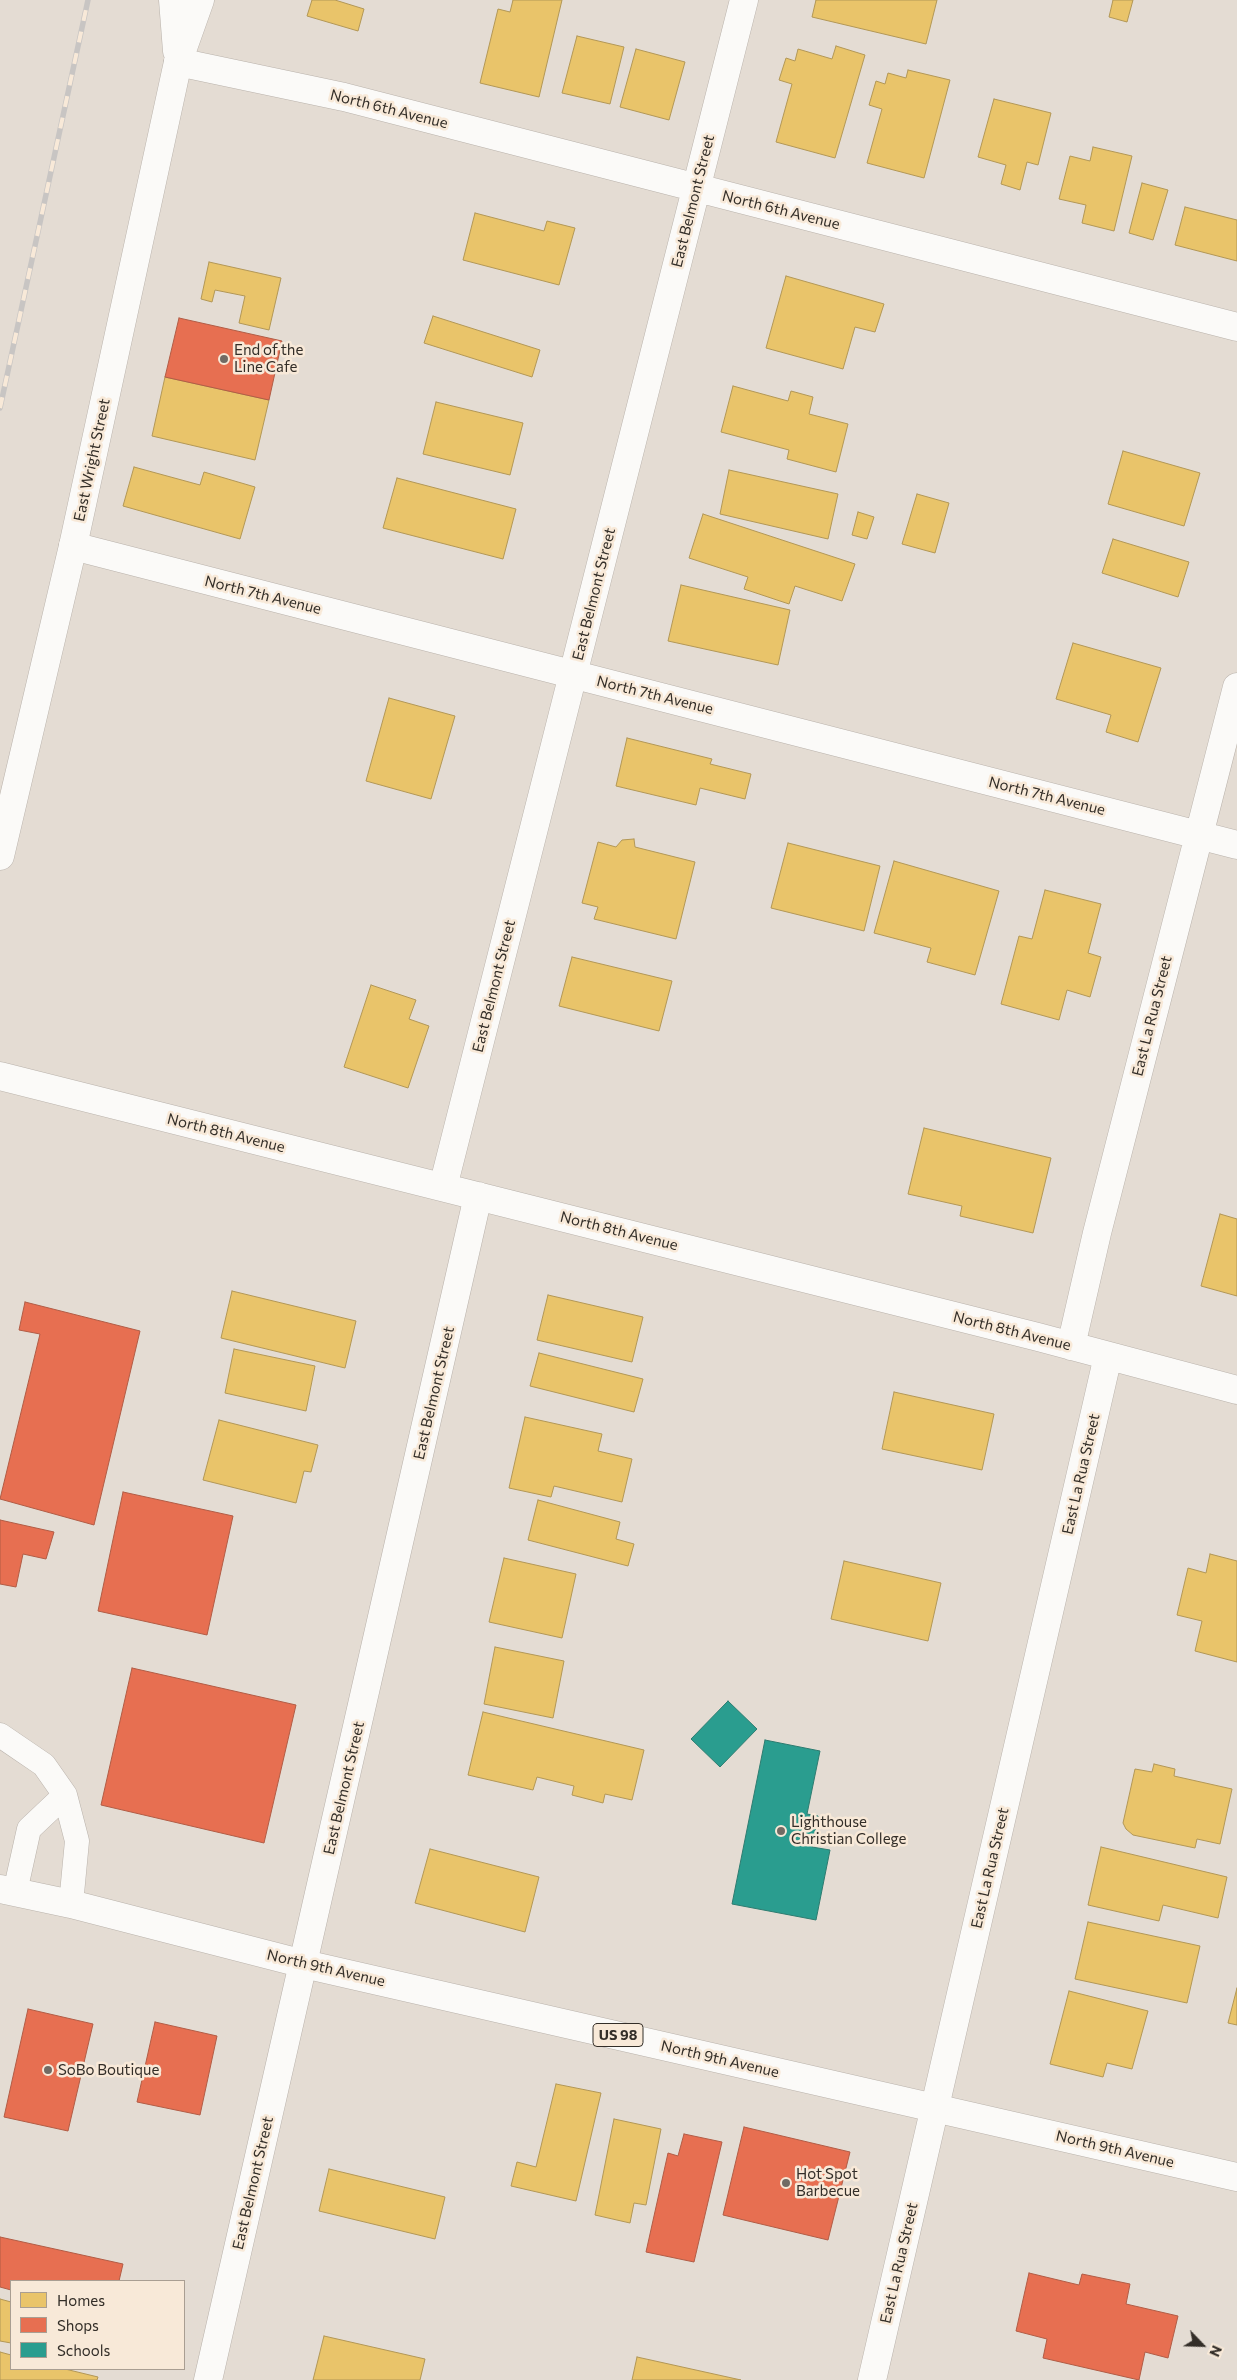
<!DOCTYPE html>
<style>
body{margin:0}
#map{position:relative;width:1237px;height:2380px;overflow:hidden;background:#e4dcd3;font-family:Commissioner,sans-serif}
canvas{display:block}
.legend{position:absolute;left:10px;top:2280px;width:175px;height:90px;box-sizing:border-box;background:#f8e9d8;border:1px solid #a99e92;margin:0;padding:6px 9px;list-style:none;font-size:15px;color:#332e28}
.legend li{display:flex;align-items:center;gap:10px;height:25px}
.legend b{width:25px;border:1px solid #a99e92}
.north{position:absolute;left:1177px;top:2320px;width:50px;height:50px;-webkit-text-stroke:4px #f8e9d8;paint-order:stroke;rotate:114deg;font-size:14px;font-weight:700;line-height:20px;text-align:center;color:#332e28}
.north::after{content:'';display:block;margin:auto;width:18px;height:22px;background:#332e28;clip-path:polygon(50% 0,100% 100%,50% 72%,0 100%)}
</style>
<div id="map">
<canvas width="1237" height="2380"></canvas>
<ul class="legend">
<li><b style="height:14px;background:#e9c46a"></b>Homes</li>
<li><b style="height:14px;background:#e76f51"></b>Shops</li>
<li><b style="height:14px;background:#2a9d8f"></b>Schools</li>
</ul>
<div class="north">N</div>
</div>
<script>
const ctx = document.querySelector('canvas').getContext('2d');
ctx.lineJoin = 'round';
function fill(path, color) { ctx.fillStyle = color; ctx.fill(path, 'evenodd'); }
const poly = rows => new Path2D(rows.map(r => 'M' + r).join(''));
function trace(path, color, width, dash) { ctx.strokeStyle = color; ctx.lineWidth = width; ctx.lineCap = dash ? 'butt' : 'round'; ctx.setLineDash(dash || []); ctx.stroke(path); }
function write(font, color, halo, rows, align = 'center') {
  ctx.font = font + ' Commissioner,sans-serif'; ctx.lineWidth = 5; ctx.setLineDash([]); ctx.textBaseline = 'middle'; ctx.strokeStyle = halo; ctx.fillStyle = color; for (const [text, x, y, turn = 0] of rows) {
    ctx.save(); ctx.translate(x, y); ctx.rotate((+turn || 0) * Math.PI / 180); ctx.textAlign = isNaN(turn) ? turn : align; if (halo) ctx.strokeText(text, 0, 0); ctx.fillText(text, 0, 0); ctx.restore();
  }
}
const homes = poly([
 [312,0,335,0,364,9,358,31,307,16,312,0],
 [513,0,562,0,539,97,480,83,498,9,510,12,513,0],
 [816,0,937,0,926,44,812,17,816,0],
 [1113,0,1133,0,1127,22,1109,17,1113,0],
 [577,36,624,47,610,104,562,93,577,36],
 [836,46,865,55,835,158,776,142,792,84,779,80,786,58,795,61,798,49,832,59,836,46],
 [636,49,685,62,669,120,620,107,636,49],
 [908,70,950,80,924,178,867,163,882,109,869,105,876,81,885,84,888,73,906,78,908,70],
 [994,99,1051,113,1038,165,1027,162,1020,190,1001,184,1006,165,978,157,994,99],
 [1093,147,1132,156,1114,231,1082,223,1086,205,1059,199,1070,156,1090,161,1093,147],
 [1142,183,1168,190,1153,240,1129,233,1142,183],
 [1185,207,1237,220,1237,261,1175,245,1185,207],
 [475,213,544,231,547,221,575,228,559,285,463,260,475,213],
 [209,262,281,278,269,330,239,323,245,296,215,290,212,302,201,299,209,262],
 [786,276,884,304,875,332,855,327,843,369,766,348,786,276],
 [433,316,540,350,532,377,424,343,433,316],
 [165,377,269,400,255,460,152,436,165,377],
 [733,386,788,401,791,391,813,397,809,414,848,424,836,472,787,459,789,450,721,432,733,386],
 [436,402,523,423,510,475,423,454,436,402],
 [1123,451,1200,473,1184,526,1108,504,1123,451],
 [134,467,200,485,204,472,255,487,240,539,123,506,134,467],
 [729,470,838,494,828,539,720,514,729,470],
 [397,478,516,509,503,559,383,528,397,478],
 [917,494,949,503,935,553,902,544,917,494],
 [858,512,874,517,867,539,852,535,858,512],
 [703,514,855,564,842,601,795,586,789,604,744,589,748,577,689,558,703,514],
 [1113,539,1189,562,1178,597,1102,573,1113,539],
 [681,585,790,610,778,665,668,641,681,585],
 [1073,643,1161,668,1138,742,1106,732,1111,715,1056,699,1073,643],
 [389,698,455,716,431,799,366,781,389,698],
 [627,738,712,759,710,764,751,774,745,799,700,788,696,805,616,786,627,738],
 [634,839,635,847,695,862,676,939,594,919,598,907,582,903,598,842,616,847,622,840,634,839],
 [788,843,880,866,864,931,771,908,788,843],
 [894,861,999,891,975,975,927,962,931,948,874,933,894,861],
 [1045,890,1101,904,1088,953,1101,957,1090,997,1067,990,1059,1020,1001,1004,1019,936,1032,939,1045,890],
 [572,957,672,981,659,1031,559,1006,572,957],
 [371,985,416,1000,409,1019,429,1026,408,1088,344,1067,371,985],
 [924,1128,1051,1158,1033,1233,960,1216,962,1206,908,1194,924,1128],
 [1220,1214,1237,1219,1237,1296,1201,1286,1220,1214],
 [232,1291,356,1321,345,1368,221,1338,232,1291],
 [548,1295,643,1317,632,1362,537,1340,548,1295],
 [234,1349,315,1366,306,1411,225,1393,234,1349],
 [539,1353,643,1379,634,1412,530,1386,539,1353],
 [894,1392,994,1414,982,1470,882,1449,894,1392],
 [525,1417,602,1434,598,1451,632,1459,622,1502,554,1486,551,1497,509,1488,525,1417],
 [219,1420,318,1445,311,1472,304,1471,296,1503,203,1480,219,1420],
 [538,1500,620,1522,616,1539,634,1544,628,1566,528,1540,538,1500],
 [1210,1554,1237,1561,1237,1662,1195,1651,1202,1621,1177,1615,1188,1568,1206,1573,1210,1554],
 [504,1558,576,1574,562,1638,489,1622,504,1558],
 [844,1561,941,1583,928,1641,831,1619,844,1561],
 [495,1647,564,1661,553,1718,484,1704,495,1647],
 [483,1712,644,1750,632,1800,605,1794,603,1803,572,1795,574,1786,537,1777,533,1790,468,1775,483,1712],
 [1154,1764,1175,1769,1174,1776,1232,1789,1220,1844,1197,1839,1195,1848,1133,1835,1126,1829,1123,1823,1135,1769,1152,1772,1154,1764],
 [1101,1847,1227,1877,1218,1918,1163,1905,1159,1921,1088,1905,1101,1847],
 [430,1849,539,1877,525,1932,415,1903,430,1849],
 [1088,1922,1200,1946,1187,2003,1075,1979,1088,1922],
 [1237,1988,1237,2025,1228,2023,1237,1988],
 [1069,1991,1148,2011,1132,2069,1107,2063,1103,2077,1050,2064,1069,1991],
 [556,2084,601,2093,576,2201,511,2186,517,2162,536,2167,556,2084],
 [614,2119,661,2129,646,2205,634,2203,630,2223,595,2215,614,2119],
 [329,2169,445,2197,435,2239,319,2211,329,2169],
 [0,2299,11,2302,11,2343,0,2341,0,2299],
 [324,2336,425,2359,420,2380,313,2380,324,2336],
 [0,2352,11,2355,11,2369,65,2369,98,2377,97,2380,0,2380,0,2352],
 [637,2357,741,2380,632,2380,637,2357]
]);
const shops = poly([
 [179,318,282,341,269,400,165,377,179,318],
 [25,1302,140,1331,94,1525,0,1499,40,1334,19,1330,25,1302],
 [123,1492,233,1516,207,1635,98,1611,123,1492],
 [0,1520,54,1532,46,1559,23,1554,16,1587,0,1584,0,1520],
 [132,1668,296,1705,264,1843,101,1805,132,1668],
 [28,2009,93,2024,68,2131,4,2117,28,2009],
 [155,2022,217,2036,200,2115,137,2102,155,2022],
 [744,2127,850,2152,828,2240,723,2215,744,2127],
 [684,2134,722,2142,694,2262,646,2252,668,2153,678,2156,684,2134],
 [0,2237,123,2264,119,2281,11,2281,11,2290,0,2287,0,2237],
 [1029,2273,1079,2285,1082,2274,1130,2284,1126,2304,1178,2316,1168,2358,1145,2352,1139,2380,1043,2358,1047,2339,1016,2331,1029,2273]
]);
const schools = poly([
 [728,1701,757,1729,720,1767,691,1739,728,1701],
 [765,1740,820,1751,807,1814,818,1816,812,1847,830,1850,816,1920,732,1904,765,1740]
]);
const service = poly([
 [0,1735,44,1765,65,1795,77,1841,71,1904],
 [15,1892,29,1829,65,1795]
]);
const minor = poly([
 [178,62,344,97,1237,327],
 [73,546,1237,845],
 [0,1076,1038,1337,1237,1390],
 [443,1187,744,0],
 [1071,1346,1097,1233,1237,687],
 [208,2380,478,1196],
 [872,2380,1108,1356]
]);
const tertiary = poly([
 [173,0,177,51],
 [0,856,73,546,178,62,200,0]
]);
const primary = poly([
 [0,1889,71,1904,304,1964,1237,2177]
]);
const rail = poly([
 [0,408,88,0]
]);
const markers = [
 [224,359,5,"#716b64"],
 [781,1831,5,"#716b64"],
 [48,2070,5,"#716b64"],
 [786,2183,5,"#716b64"]
];
const shields = [
 [618,2035,50]
];
const shieldNames = [
 ["US 98",618,2035]
];
const streetNames = [
 ["North 6th Avenue",389,109,14],
 ["East Belmont Street",693,201,-76],
 ["North 6th Avenue",781,210,14],
 ["East Wright Street",92,460,-78],
 ["East Belmont Street",594,594,-76],
 ["North 7th Avenue",263,595,14],
 ["North 7th Avenue",655,695,14],
 ["North 7th Avenue",1047,796,14],
 ["East Belmont Street",494,986,-76],
 ["East La Rua Street",1152,1016,-76],
 ["North 8th Avenue",226,1133,14],
 ["North 8th Avenue",619,1231,14],
 ["North 8th Avenue",1012,1331,14],
 ["East Belmont Street",434,1393,-77],
 ["East La Rua Street",1081,1474,-77],
 ["East Belmont Street",344,1788,-77],
 ["East La Rua Street",990,1868,-77],
 ["North 9th Avenue",326,1968,13],
 ["North 9th Avenue",720,2059,13],
 ["North 9th Avenue",1115,2149,13],
 ["East Belmont Street",253,2183,-77],
 ["East La Rua Street",899,2263,-77]
];
const poiNames = [
 ["End of the",234,350],
 ["Line Cafe",234,367],
 ["Lighthouse",791,1822],
 ["Christian College",791,1839],
 ["SoBo Boutique",58,2070],
 ["Hot Spot",796,2174],
 ["Barbecue",796,2191]
];
fill(homes, '#e9c46a');
trace(homes, '#b29756', 1);
fill(shops, '#e76f51');
trace(shops, '#b15c45', 1);
fill(schools, '#2a9d8f');
trace(schools, '#2d7c70', 1);
trace(service, '#b9b2ab', 25);
trace(minor, '#b9b2ab', 29);
trace(tertiary, '#b9b2ab', 29);
trace(primary, '#b9b2ab', 29);
trace(service, '#fbfaf8', 24);
trace(minor, '#fbfaf8', 28);
trace(tertiary, '#fbfaf8', 28);
trace(primary, '#fbfaf8', 28);
trace(rail, '#c8c5c3', 5.5);
trace(rail, '#f8e9d8', 4, [11]);
for (const [x, y, r, color] of markers) { const dot = new Path2D(); dot.arc(x, y, r, 0, 2 * Math.PI); ctx.fillStyle = color; ctx.fill(dot); trace(dot, '#f8e9d8', 2); }
for (const [x, y, w] of shields) { const box = new Path2D(); box.roundRect(x - w / 2, y - 11.5, w, 23, 4); ctx.fillStyle = '#f8e9d8'; ctx.fill(box); trace(box, '#332e28', 1); }
write('bold 14px', '#332e28', null, shieldNames);
write('15px', '#332e28', '#f8e9d8', streetNames);
write('15px', '#332e28', '#f8e9d8', poiNames, 'left');
</script>
